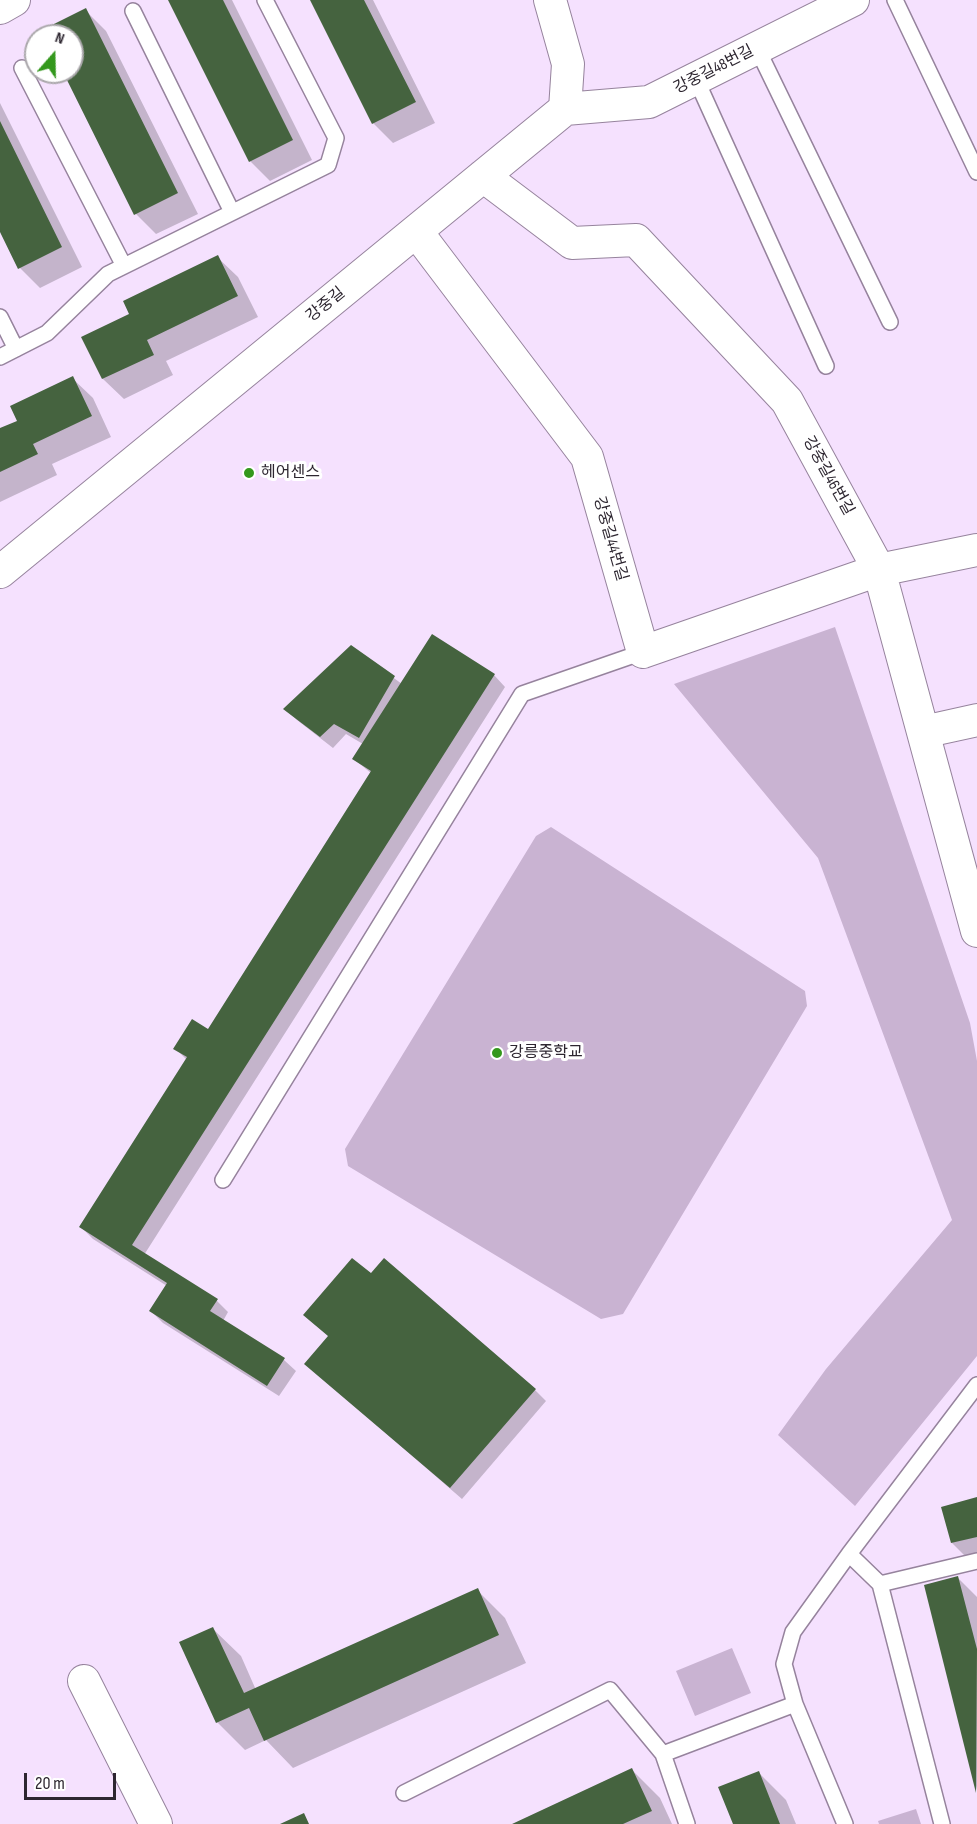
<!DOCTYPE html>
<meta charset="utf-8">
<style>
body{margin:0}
#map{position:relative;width:977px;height:1824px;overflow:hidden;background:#f5e1fe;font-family:"Sofia Sans Condensed",sans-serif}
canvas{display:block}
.north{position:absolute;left:24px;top:24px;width:60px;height:60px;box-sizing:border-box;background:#fff;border:2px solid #aba8ac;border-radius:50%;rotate:20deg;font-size:16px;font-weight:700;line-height:24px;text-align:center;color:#2d2630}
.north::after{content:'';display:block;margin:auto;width:21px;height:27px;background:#34981d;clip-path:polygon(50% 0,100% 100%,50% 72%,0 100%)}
.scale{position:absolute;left:24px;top:1773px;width:92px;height:27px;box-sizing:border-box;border:3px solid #2d2630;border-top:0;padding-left:8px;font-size:18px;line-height:21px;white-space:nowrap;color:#2d2630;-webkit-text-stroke:4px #fff;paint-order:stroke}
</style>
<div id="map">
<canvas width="977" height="1824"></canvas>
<div class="north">N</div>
<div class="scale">20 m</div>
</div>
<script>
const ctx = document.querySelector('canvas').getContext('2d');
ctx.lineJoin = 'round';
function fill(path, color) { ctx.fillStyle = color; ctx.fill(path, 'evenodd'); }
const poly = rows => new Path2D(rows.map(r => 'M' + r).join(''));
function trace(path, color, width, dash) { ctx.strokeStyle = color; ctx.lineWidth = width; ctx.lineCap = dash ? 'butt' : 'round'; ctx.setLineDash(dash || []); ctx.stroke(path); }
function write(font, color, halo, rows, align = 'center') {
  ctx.font = font + ' "Sofia Sans Condensed","Noto Sans KR",sans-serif'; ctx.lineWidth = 6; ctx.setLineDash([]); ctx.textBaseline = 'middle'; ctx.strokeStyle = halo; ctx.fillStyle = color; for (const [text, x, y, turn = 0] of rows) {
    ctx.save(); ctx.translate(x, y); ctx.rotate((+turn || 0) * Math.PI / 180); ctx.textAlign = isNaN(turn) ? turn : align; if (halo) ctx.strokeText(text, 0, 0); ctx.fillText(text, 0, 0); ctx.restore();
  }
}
const green = poly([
 [835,627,970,1023,977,1061,977,1356,855,1506,778,1435,826,1369,952,1220,818,858,674,684],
 [551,827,805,991,807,1006,623,1314,601,1319,348,1166,345,1149,536,836],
 [732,1648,751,1693,695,1716,676,1671],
 [916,1809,921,1824,879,1824,878,1821]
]);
const shadow = poly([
 [170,0,232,0,312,160,270,181,250,161],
 [312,0,373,0,435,123,393,143,373,123],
 [85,10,106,31,198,214,156,234,136,214,65,72,72,72,72,36,47,36],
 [0,103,82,267,40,288,20,268,0,228],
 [217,257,238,277,258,317,166,361,173,375,124,399,103,379,83,337,131,314],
 [72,378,93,398,111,437,52,464,57,475,0,502,0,430,19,421],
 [351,647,402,684,494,675,505,687,144,1255,217,1301,228,1312,223,1321,284,1360,296,1371,279,1396,163,1323,151,1311,167,1286,93,1239,81,1227,187,1060,175,1048,208,1031,372,774,354,759,363,744,346,734,333,748,297,720,285,709],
 [329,1337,535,1390,546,1401,462,1499,306,1364],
 [977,1499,977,1568,952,1543],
 [958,1578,977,1597,977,1790,926,1586],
 [477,1590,505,1618,526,1663,293,1768,266,1740,245,1750,217,1722,213,1629,241,1656,256,1690],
 [632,1770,660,1798,672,1824,516,1824],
 [759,1773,786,1800,796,1824,734,1824]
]);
const building = poly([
 [168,0,223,0,293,140,249,162],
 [310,0,364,0,416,102,372,124],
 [86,8,178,193,134,215,63,72,72,72,72,36,45,36,42,30],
 [0,121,62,247,18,269,0,232],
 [218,255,238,296,147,340,154,355,102,379,81,337,129,314,123,301],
 [73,376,92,416,33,444,38,454,0,472,0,428,17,421,10,406],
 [432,634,495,674,132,1245,218,1299,210,1311,285,1358,267,1386,149,1311,167,1283,79,1227,187,1057,173,1049,192,1019,208,1029,371,771,352,759],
 [351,645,395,676,359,738,334,724,320,737,283,709],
 [352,1258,371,1273,384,1258,536,1389,450,1488,304,1364,328,1336,303,1315],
 [977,1497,977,1537,951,1543,941,1507],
 [958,1576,977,1649,976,1793,924,1585],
 [478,1588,499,1635,264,1741,249,1708,216,1723,179,1642,213,1627,244,1693],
 [632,1768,652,1811,623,1824,512,1824],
 [759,1771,780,1824,733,1824,718,1787],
 [304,1813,309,1824,280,1824]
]);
const service = poly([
 [895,0,977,172],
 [133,11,232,212],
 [757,48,890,322],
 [22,68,124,266],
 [696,79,826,366],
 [0,317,16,349],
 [0,357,47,333,108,274,328,165,336,138,265,0],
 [223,1180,522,694,643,652],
 [849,1554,880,1584,942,1824],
 [880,1584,977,1561],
 [663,1754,687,1824],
 [404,1793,610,1690,663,1754,795,1704],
 [845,1824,795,1704,784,1664,793,1632,849,1554,977,1385]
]);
const minor = poly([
 [0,8,14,0],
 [565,109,649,102,853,0],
 [483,176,572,243,636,240,787,401,879,570,977,931],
 [416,231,587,457,643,652,879,570,977,550],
 [0,572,565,109,568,64,550,0],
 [923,732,977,720],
 [84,1681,156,1824]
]);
const markers = [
 [249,473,6,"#34981d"],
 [497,1053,6,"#34981d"]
];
const streetNames = [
 ["강중길48번길",714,70,-27],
 ["강중길",326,305,-39],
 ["강중길46번길",828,476,61],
 ["강중길44번길",610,539,74]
];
const poiNames = [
 ["헤어센스",261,473],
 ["강릉중학교",509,1053]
];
fill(green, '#c9b3d2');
fill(shadow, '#0003');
fill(building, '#45633f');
trace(service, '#96839d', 18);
trace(minor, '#96839d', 34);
trace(service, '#fff', 15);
trace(minor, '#fff', 32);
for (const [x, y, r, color] of markers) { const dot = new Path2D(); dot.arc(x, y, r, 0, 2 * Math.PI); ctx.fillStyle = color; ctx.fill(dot); trace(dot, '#fff', 2); }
write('16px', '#2d2630', '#fff', streetNames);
write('16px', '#2d2630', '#fff', poiNames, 'left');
</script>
